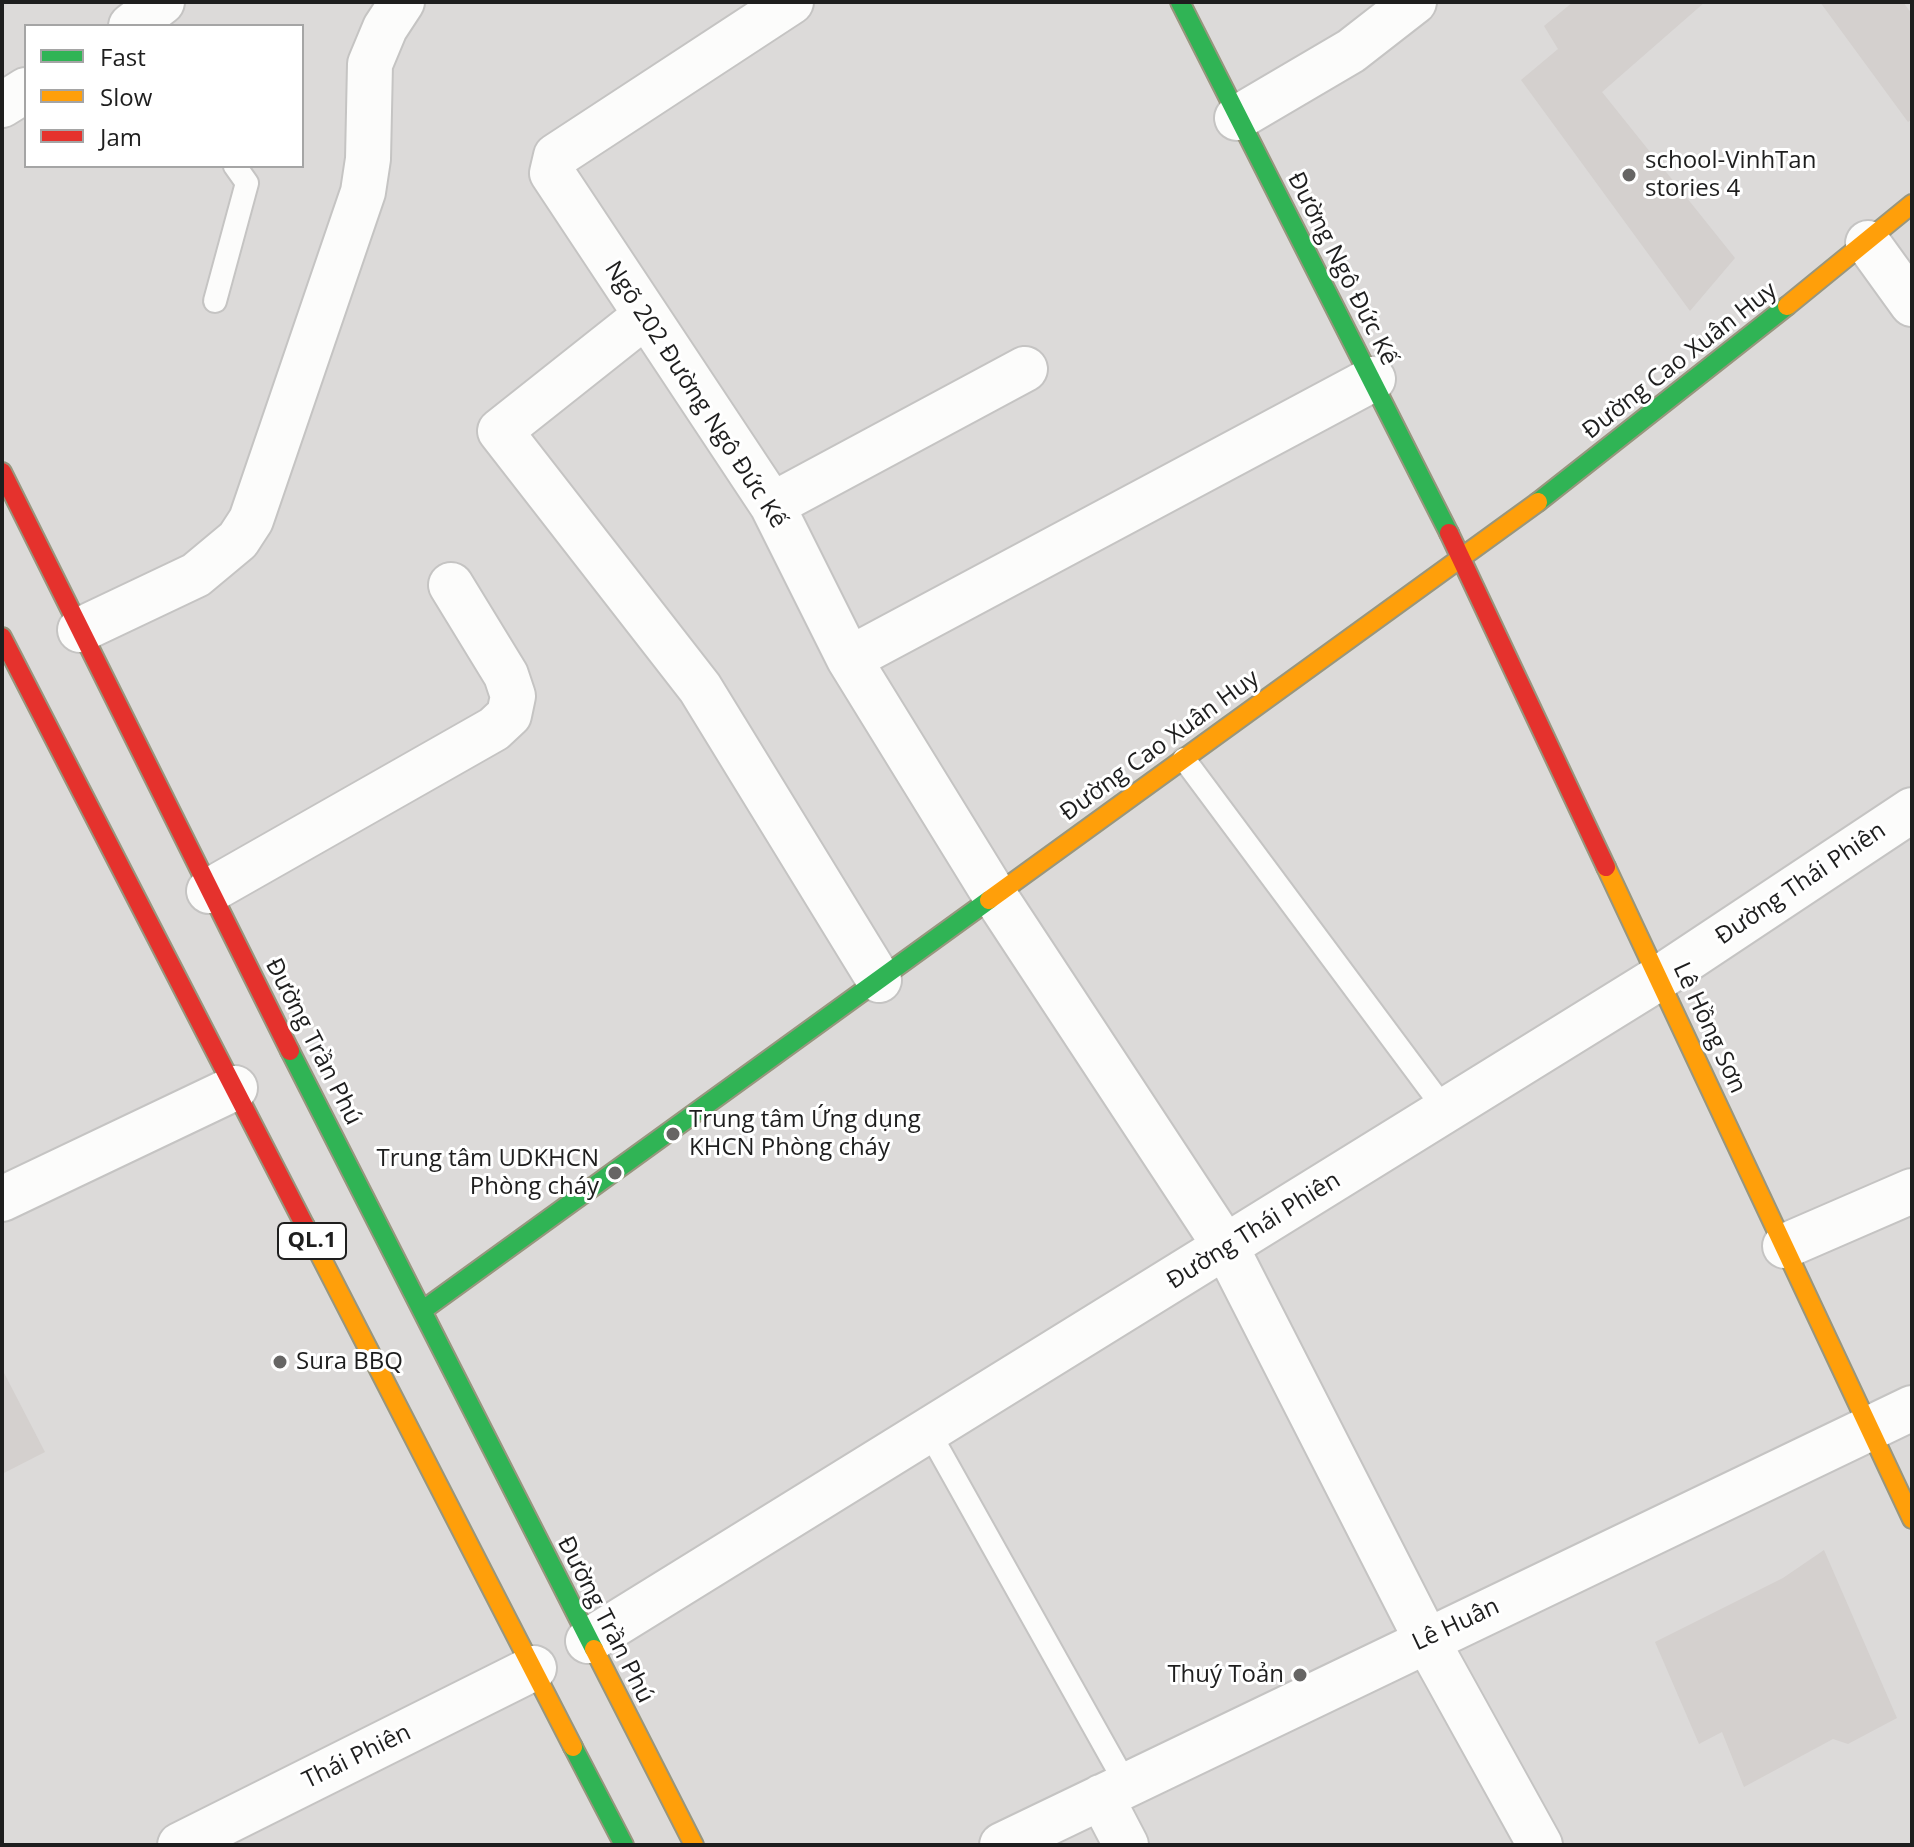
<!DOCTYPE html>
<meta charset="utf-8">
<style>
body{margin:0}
#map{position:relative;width:1914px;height:1847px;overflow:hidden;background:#edeae7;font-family:"Open Sans",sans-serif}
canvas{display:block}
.frame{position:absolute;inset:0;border:4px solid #1e1e1e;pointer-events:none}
.legend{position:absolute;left:24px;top:24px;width:280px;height:144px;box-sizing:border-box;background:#fff;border:2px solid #a5a5a5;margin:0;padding:10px 14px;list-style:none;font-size:24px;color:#1e1e1e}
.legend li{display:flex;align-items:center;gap:16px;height:40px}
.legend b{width:40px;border:2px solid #a5a5a5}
</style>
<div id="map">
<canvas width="1914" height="1847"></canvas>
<div class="frame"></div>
<ul class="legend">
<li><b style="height:10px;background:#30b455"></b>Fast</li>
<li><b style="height:10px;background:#ff9f0a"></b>Slow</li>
<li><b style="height:10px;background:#e5322d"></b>Jam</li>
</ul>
</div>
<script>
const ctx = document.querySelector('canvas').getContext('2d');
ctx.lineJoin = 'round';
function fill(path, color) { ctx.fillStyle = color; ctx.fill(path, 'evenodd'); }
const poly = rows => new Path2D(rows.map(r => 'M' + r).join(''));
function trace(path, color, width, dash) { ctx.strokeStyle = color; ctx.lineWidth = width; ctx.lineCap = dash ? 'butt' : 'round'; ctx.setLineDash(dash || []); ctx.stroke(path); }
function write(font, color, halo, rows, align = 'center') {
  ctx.font = font + ' "Open Sans",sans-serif'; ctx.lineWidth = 6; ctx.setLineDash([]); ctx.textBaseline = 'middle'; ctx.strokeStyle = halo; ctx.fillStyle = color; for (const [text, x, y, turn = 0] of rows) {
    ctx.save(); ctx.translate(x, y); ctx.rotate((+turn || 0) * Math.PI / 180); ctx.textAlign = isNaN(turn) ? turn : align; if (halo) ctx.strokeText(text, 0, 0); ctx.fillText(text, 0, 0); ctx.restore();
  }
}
const residential = poly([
 [2,2,1912,2,1912,1845,2,1845],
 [26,26,302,26,302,166,26,166]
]);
const building = poly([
 [1573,2,1705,2,1602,92,1735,258,1690,311,1521,80,1558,49,1544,26],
 [1820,2,1903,2,1912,14,1912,119,1908,122],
 [2,1369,45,1452,2,1474],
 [1824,1550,1897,1718,1848,1744,1833,1739,1744,1787,1722,1732,1699,1744,1655,1642,1783,1578]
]);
const lane = poly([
 [215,301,247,183,235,166],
 [1184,759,1446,1111],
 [929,1432,1126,1784]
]);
const street = poly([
 [791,2,556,156,552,173,772,505,849,659,1373,379],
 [131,26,162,2],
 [2,105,26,90],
 [1237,118,1351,51,1414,2],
 [1868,243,1912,304],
 [645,316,500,431,700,688,879,980],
 [772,505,1025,369],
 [80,630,196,575,238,540,251,520,363,192,368,159,370,64,385,28,402,2],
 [849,659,995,896,1227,1249,1426,1639,1540,1845],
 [209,891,494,729,509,715,513,696,506,675,451,585],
 [2,1199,235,1088],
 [1785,1246,1912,1191],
 [588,1641,1659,978,1912,810],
 [1101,1797,1126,1845],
 [180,1845,534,1668],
 [1002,1845,1912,1408]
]);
const fast = poly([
 [1180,2,1449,533],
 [1538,502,1787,306],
 [290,1051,594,1649],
 [423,1310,989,900],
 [573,1747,624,1845]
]);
const slow = poly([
 [1787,306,1912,204],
 [1606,867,1912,1519],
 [989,900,1538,502],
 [305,1226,573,1747],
 [594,1649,694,1845]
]);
const jam = poly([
 [2,472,290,1051],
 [1449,533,1606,867],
 [2,637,305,1226]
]);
const markers = [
 [1629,175,8,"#666564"],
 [673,1134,8,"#666564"],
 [615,1173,8,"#666564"],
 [280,1362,8,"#666564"],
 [1300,1675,8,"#666564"]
];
const shields = [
 [312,1241,68]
];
const shieldNames = [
 ["QL.1",312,1241]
];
const poiNames = [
 ["school-VinhTan",1645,161],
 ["stories 4",1645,189],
 ["Trung tâm Ứng dụng",689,1120],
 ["KHCN Phòng cháy",689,1148],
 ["Trung tâm UDKHCN",599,1159,"right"],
 ["Phòng cháy",599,1187,"right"],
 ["Sura BBQ",296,1362],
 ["Thuý Toản",1284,1675,"right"]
];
const streetNames = [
 ["Đường Ngô Đức Kế",1342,269,63],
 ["Đường Cao Xuân Huy",1680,361,-38],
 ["Ngõ 202 Đường Ngô Đức Kế",695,395,57],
 ["Đường Cao Xuân Huy",1160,746,-36],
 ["Đường Thái Phiên",1801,884,-34],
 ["Lê Hồng Sơn",1709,1028,65],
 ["Đường Trần Phú",313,1042,63],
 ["Đường Thái Phiên",1254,1231,-32],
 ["Đường Trần Phú",605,1620,63],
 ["Lê Huân",1456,1625,-25],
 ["Thái Phiên",357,1757,-26]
];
fill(residential, '#dcdad9');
fill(building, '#d4d0ce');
trace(lane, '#c5c4c3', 26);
trace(street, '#c5c4c3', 48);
trace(fast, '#98967e', 22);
trace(slow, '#98967e', 22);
trace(jam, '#98967e', 22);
trace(lane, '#fcfcfb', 22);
trace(street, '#fcfcfb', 44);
trace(fast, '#30b455', 18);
trace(slow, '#ff9f0a', 18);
trace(jam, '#e5322d', 18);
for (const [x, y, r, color] of markers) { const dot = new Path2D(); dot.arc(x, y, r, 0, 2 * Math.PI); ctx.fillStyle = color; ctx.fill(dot); trace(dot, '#fff', 3); }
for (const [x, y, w] of shields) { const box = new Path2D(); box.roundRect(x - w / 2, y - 18, w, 36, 6); ctx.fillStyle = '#fff'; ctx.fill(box); trace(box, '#1e1e1e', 2); }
write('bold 22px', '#1e1e1e', null, shieldNames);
write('24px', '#1e1e1e', '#fff', poiNames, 'left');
write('24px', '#1e1e1e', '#fff', streetNames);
</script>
